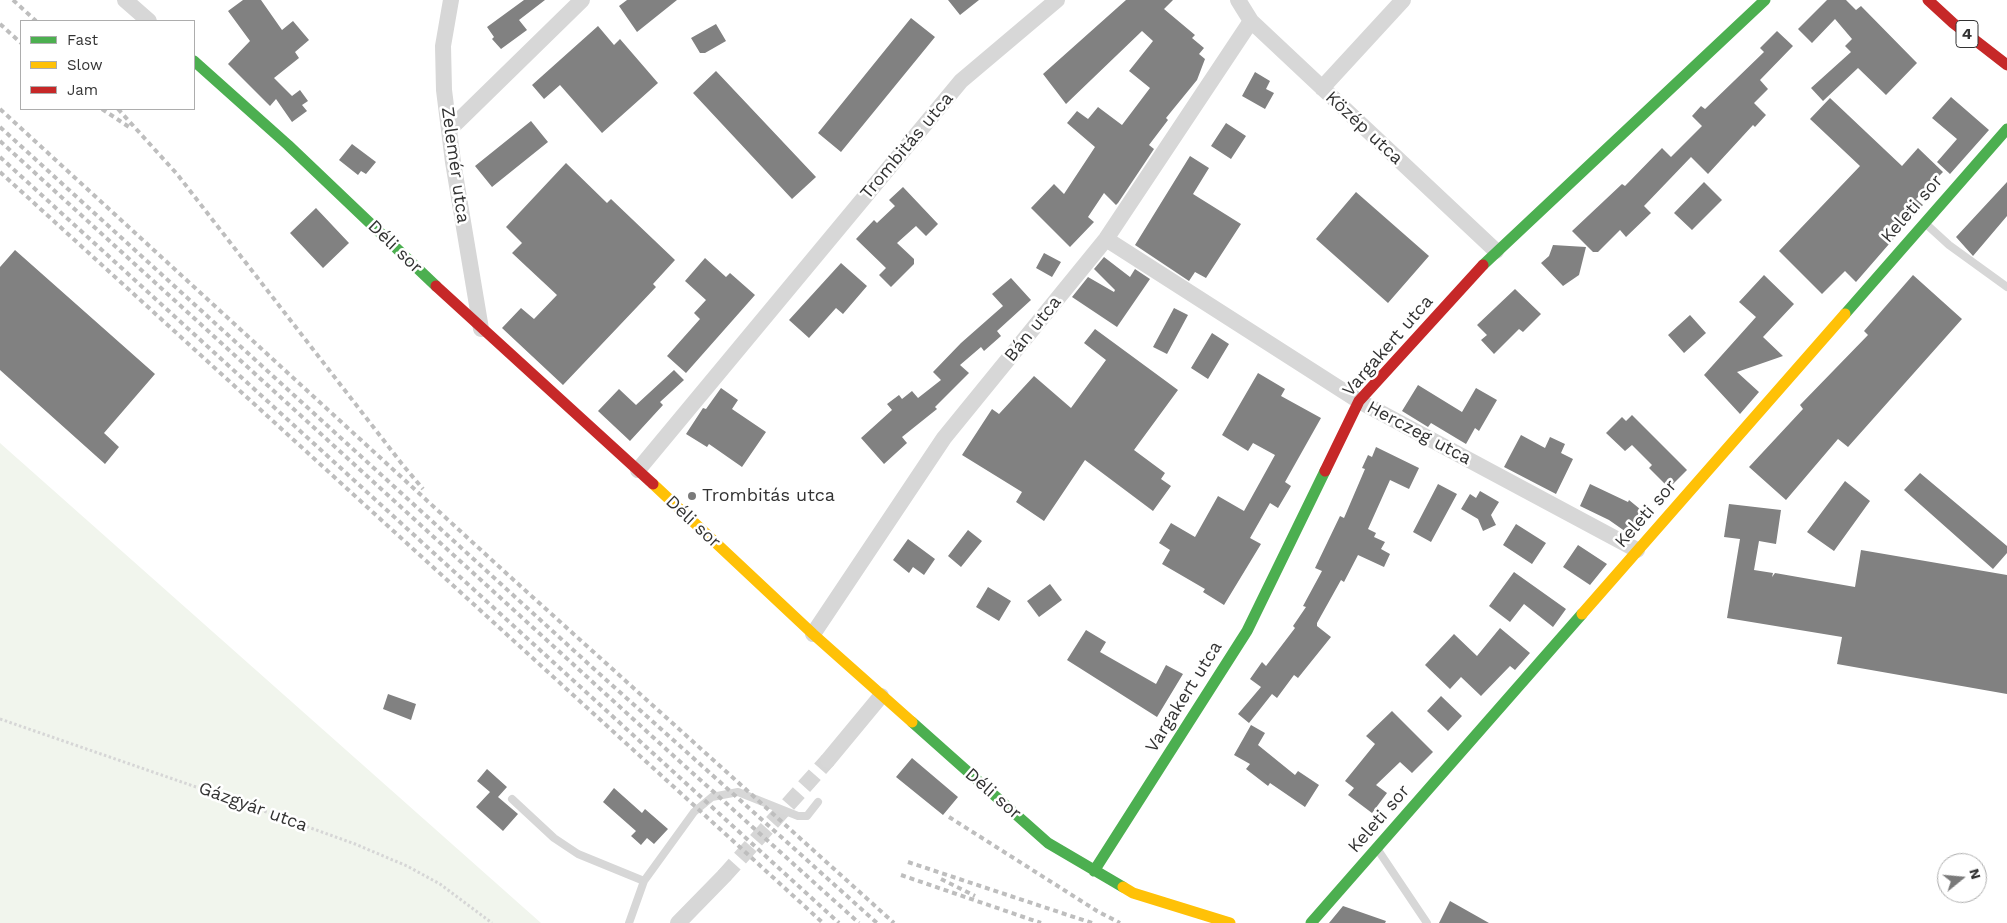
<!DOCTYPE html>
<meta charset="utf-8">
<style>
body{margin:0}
#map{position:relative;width:2007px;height:923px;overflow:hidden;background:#fff;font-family:"Work Sans",sans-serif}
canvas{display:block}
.legend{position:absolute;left:20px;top:20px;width:175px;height:90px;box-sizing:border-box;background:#fff;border:1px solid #adadad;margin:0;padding:6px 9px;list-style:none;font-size:15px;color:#333}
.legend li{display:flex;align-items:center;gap:10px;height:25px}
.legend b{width:25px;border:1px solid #adadad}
.north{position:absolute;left:1937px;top:853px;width:50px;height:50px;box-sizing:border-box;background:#fff;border:1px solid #adadad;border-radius:50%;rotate:73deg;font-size:14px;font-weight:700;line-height:20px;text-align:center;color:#333}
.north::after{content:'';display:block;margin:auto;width:18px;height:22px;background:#7a7a7a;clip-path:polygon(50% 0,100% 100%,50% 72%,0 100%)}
</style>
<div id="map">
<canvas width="2007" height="923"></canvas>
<ul class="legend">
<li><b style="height:6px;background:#4caf50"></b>Fast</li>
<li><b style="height:6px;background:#ffc107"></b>Slow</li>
<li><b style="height:6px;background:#c62828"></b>Jam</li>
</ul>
<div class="north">N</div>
</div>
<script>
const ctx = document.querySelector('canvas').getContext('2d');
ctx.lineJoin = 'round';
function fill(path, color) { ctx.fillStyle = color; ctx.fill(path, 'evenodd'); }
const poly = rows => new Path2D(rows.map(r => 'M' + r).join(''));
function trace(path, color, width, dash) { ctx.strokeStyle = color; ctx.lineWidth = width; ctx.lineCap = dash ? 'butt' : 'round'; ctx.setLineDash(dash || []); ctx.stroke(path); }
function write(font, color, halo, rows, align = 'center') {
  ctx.font = font + ' "Work Sans",sans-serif'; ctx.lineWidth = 5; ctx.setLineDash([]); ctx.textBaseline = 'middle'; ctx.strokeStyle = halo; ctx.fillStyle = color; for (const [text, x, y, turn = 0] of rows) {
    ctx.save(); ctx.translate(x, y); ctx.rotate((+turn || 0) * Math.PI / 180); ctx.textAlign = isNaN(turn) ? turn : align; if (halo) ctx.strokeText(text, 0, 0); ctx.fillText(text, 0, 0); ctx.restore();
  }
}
const green = poly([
 [0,443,541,923,0,923]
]);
const building = poly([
 [243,0,261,0,282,30,293,21,309,40,295,52,299,58,274,78,292,96,300,90,308,101,302,105,307,111,292,122,276,99,270,106,228,64,250,41,228,11],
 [524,0,545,0,519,20,527,30,501,49,492,39,494,37,487,27],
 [627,0,677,0,637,32,619,6],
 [948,0,979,0,960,15],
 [1126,0,1173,0,1164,9,1195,35,1192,38,1204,48,1199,54,1205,59,1197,80,1166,118,1168,120,1149,145,1154,149,1118,203,1116,205,1104,193,1088,217,1094,222,1070,247,1031,208,1054,184,1064,194,1095,147,1067,123,1077,111,1088,119,1098,107,1122,125,1150,88,1129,71,1153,41,1142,31,1066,104,1043,74],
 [1827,0,1846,0,1856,10,1861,6,1917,63,1886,95,1858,68,1823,101,1811,88,1851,52,1845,46,1852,39,1835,19,1812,43,1798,29],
 [911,18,935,37,841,152,818,133],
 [716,24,726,41,705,53,700,53,691,38],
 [598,26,614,45,620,39,658,83,602,133,560,85,544,99,532,85],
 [1777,31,1793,46,1760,80,1768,89,1754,103,1766,115,1755,127,1753,125,1708,174,1691,157,1644,206,1651,213,1626,237,1620,230,1598,252,1593,252,1572,231,1622,184,1625,186,1662,148,1671,157,1702,126,1692,116,1701,106,1705,109,1764,52,1760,48],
 [716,71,816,177,792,199,693,93],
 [1255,72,1270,81,1266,89,1274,93,1265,109,1242,96],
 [1951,97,1989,130,1950,174,1937,162,1957,139,1932,118],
 [1830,98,1902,166,1918,148,1943,172,1916,199,1923,205,1856,282,1845,271,1822,294,1779,251,1860,166,1810,119],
 [531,121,548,142,492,187,475,166],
 [1226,123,1246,136,1231,159,1211,146],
 [352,144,376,162,366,174,361,171,358,175,339,160],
 [1190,156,1209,168,1193,194,1241,224,1206,278,1195,272,1189,281,1135,245],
 [566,163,607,203,611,199,675,260,653,284,656,287,563,385,502,328,521,308,534,319,557,295,512,253,522,243,506,227],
 [1704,182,1722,200,1692,230,1674,213],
 [2007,182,2007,216,1973,256,1956,237],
 [903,187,938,224,926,236,916,226,897,243,914,259,914,264,891,287,879,275,886,268,856,239,874,220,877,223,895,206,889,200],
 [1356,192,1429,256,1388,303,1316,239],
 [316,208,349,243,323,268,290,233],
 [1553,245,1586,247,1579,275,1563,286,1541,263,1549,256],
 [15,250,155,374,104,433,119,447,105,464,0,370,0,267],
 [1044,253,1061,262,1052,277,1036,268],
 [1104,257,1130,277,1135,269,1150,279,1117,327,1072,297,1088,277,1114,292,1115,290,1094,269],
 [705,258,726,277,730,273,755,295,686,373,667,356,700,319,694,313,706,300,685,281],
 [841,263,867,286,843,314,836,308,809,338,789,320],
 [1764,275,1794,304,1763,337,1783,356,1737,372,1759,392,1740,414,1704,375,1756,317,1739,302],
 [1913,275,1962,319,1848,447,1838,439,1786,500,1749,467,1803,409,1800,405,1868,335,1864,331],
 [1011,278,1031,300,997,331,1001,336,984,351,981,347,960,365,969,373,935,407,937,409,902,437,907,443,884,464,861,438,892,410,887,404,899,395,902,399,912,391,918,398,941,380,933,372,961,343,1003,306,992,294],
 [1515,289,1541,314,1523,332,1519,329,1494,354,1481,340,1487,335,1477,325],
 [1174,308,1188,315,1167,354,1153,347],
 [1690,315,1706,333,1684,353,1668,335],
 [1095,329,1178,390,1134,450,1165,473,1161,479,1171,486,1153,511,1085,460,1044,521,1016,502,1022,492,962,455,992,409,999,414,1034,376,1071,408,1106,360,1084,343],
 [1212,333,1229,344,1208,379,1191,368],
 [674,370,684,380,660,402,663,405,630,441,598,411,619,389,636,405],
 [1258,373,1285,389,1281,396,1321,418,1285,482,1291,486,1278,508,1270,503,1250,538,1261,544,1224,605,1203,592,1205,589,1162,564,1170,550,1159,543,1171,523,1195,537,1218,496,1244,511,1275,455,1253,443,1248,451,1222,435],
 [1418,385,1462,412,1476,388,1497,400,1479,431,1475,428,1466,444,1431,423,1428,427,1402,411],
 [721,388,738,400,732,409,766,432,742,467,709,444,707,447,686,434,703,408,706,409],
 [1632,415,1687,470,1669,488,1649,468,1652,465,1632,445,1625,451,1606,433,1622,417,1626,421],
 [1521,435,1545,448,1550,437,1565,444,1561,453,1573,459,1556,494,1504,467],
 [1376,447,1419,468,1409,489,1390,480,1368,529,1376,533,1374,537,1385,542,1381,549,1390,554,1384,567,1358,555,1344,582,1341,580,1317,623,1317,626,1331,637,1298,678,1294,675,1277,698,1272,694,1249,723,1238,714,1261,687,1250,679,1262,662,1266,666,1295,628,1293,626,1306,607,1303,606,1322,571,1315,568,1340,516,1344,518,1365,469,1362,468,1368,455,1372,457],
 [1920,473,2007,546,2007,553,1993,569,1904,490],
 [1845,481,1870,501,1834,551,1807,532],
 [1438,484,1457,494,1431,542,1413,532],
 [1590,484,1628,502,1629,500,1646,514,1629,534,1609,520,1580,506],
 [1480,491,1499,502,1491,515,1496,525,1483,531,1478,519,1461,509,1470,494,1476,498],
 [1729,504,1781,510,1776,544,1759,541,1754,570,1773,573,1772,577,1775,573,1855,587,1861,550,2007,575,2007,694,1837,664,1842,637,1727,618,1740,539,1724,537],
 [1516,524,1546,543,1532,564,1503,545],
 [968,530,982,541,961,567,948,556],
 [908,539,935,559,924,575,913,567,909,573,893,560],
 [1578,545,1607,564,1590,585,1563,567],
 [1514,572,1566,609,1553,627,1524,604,1510,622,1489,606],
 [1050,584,1062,600,1039,617,1027,601],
 [988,587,1011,601,999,621,976,607],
 [1500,628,1530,653,1515,670,1510,666,1481,696,1461,677,1450,689,1425,665,1454,634,1477,656],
 [1086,630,1106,642,1100,652,1156,684,1166,665,1183,674,1157,717,1067,660],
 [388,694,416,704,411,720,383,709],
 [1441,696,1462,716,1448,731,1427,711],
 [1392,711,1433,752,1412,773,1400,762,1376,785,1387,793,1372,813,1348,795,1354,788,1345,781,1375,744,1366,736],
 [1251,725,1265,733,1258,745,1295,775,1298,771,1319,785,1305,807,1270,783,1268,786,1246,769,1250,764,1234,755],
 [912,758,958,797,943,815,896,777],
 [487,769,507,787,498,797,518,814,503,831,476,807,490,792,477,781],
 [614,788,642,813,645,809,668,829,654,844,647,838,641,845,631,836,636,831,603,802],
 [1450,901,1489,923,1439,923],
 [1343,906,1386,921,1385,923,1329,923]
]);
const streetTunnel = poly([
 [724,876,828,760]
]);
const path = poly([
 [0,719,225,797,355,844,407,866,440,884,492,923]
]);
const lane = poly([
 [1926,224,1949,245,2007,287],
 [512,799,554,838,578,854,644,881],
 [1378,850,1427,923],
 [629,923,644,881,694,812,712,797,738,792,798,816,807,816,818,802]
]);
const street = poly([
 [125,0,149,21],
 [451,0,443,46,444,90,453,162,481,329],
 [1238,0,1251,21,1496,251],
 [1322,88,1403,0],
 [449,130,582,0],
 [1106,239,1359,401,1637,550],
 [638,470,961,81,1057,0],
 [813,634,944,438,1106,239,1251,21],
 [828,760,881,696],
 [678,923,724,876]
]);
const fast = poly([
 [194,61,288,145,436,286],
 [1483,265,1765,0],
 [1845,314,2007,129],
 [912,722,1048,843,1123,887],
 [1094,871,1247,631,1325,471],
 [1311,923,1582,614]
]);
const slow = poly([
 [653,484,813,634,912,722],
 [1582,614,1845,314],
 [1123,887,1133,893,1230,923]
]);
const jam = poly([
 [1928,0,1953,23,2007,65],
 [436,286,653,484],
 [1325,471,1359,401,1483,265]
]);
const rail = poly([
 [13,0,36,21],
 [0,24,21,43],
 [0,109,506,573,894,923],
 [102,109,129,127],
 [118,109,177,174,402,464,423,489],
 [0,127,593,668,877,923],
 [0,141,666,749,859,923],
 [0,157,839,923],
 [0,172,823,923],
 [949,817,1097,911,1120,923],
 [908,862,1092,923],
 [901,875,1041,923],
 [941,879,975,896]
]);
const markers = [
 [692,496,5,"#7a7a7a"]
];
const shields = [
 [1967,34,22]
];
const shieldNames = [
 ["4",1967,34]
];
const streetNames = [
 ["Közép utca",1364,128,43],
 ["Trombitás utca",907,146,-50],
 ["Zelemér utca",455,165,82],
 ["Keleti sor",1912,209,-49],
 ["Déli sor",395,247,44],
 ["Bán utca",1033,329,-51],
 ["Vargakert utca",1388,346,-49],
 ["Herczeg utca",1419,433,28],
 ["Keleti sor",1646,514,-49],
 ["Déli sor",693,522,43],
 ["Vargakert utca",1184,697,-58],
 ["Déli sor",993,794,41],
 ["Gázgyár utca",253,807,20],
 ["Keleti sor",1379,819,-49]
];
const poiNames = [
 ["Trombitás utca",702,496]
];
fill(green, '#f1f5ed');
fill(building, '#818181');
trace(streetTunnel, '#d6d6d6', 16, [16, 8]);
trace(path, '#d6d6d6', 3, [2.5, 2.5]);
trace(lane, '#d7d7d7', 8);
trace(street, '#d7d7d7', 16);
trace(fast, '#4caf50', 11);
trace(slow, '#ffc107', 11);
trace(jam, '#c62828', 11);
trace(rail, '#bebebe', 4, [5, 4]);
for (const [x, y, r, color] of markers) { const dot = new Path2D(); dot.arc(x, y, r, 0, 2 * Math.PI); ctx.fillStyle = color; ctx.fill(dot); trace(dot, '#fff', 2); }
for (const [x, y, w] of shields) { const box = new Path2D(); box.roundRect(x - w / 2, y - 13.5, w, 27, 4); ctx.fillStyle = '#fff'; ctx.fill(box); trace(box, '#333', 1); }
write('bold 16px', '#333', null, shieldNames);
write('18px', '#333', '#fff', streetNames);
write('18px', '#333', '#fff', poiNames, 'left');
</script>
